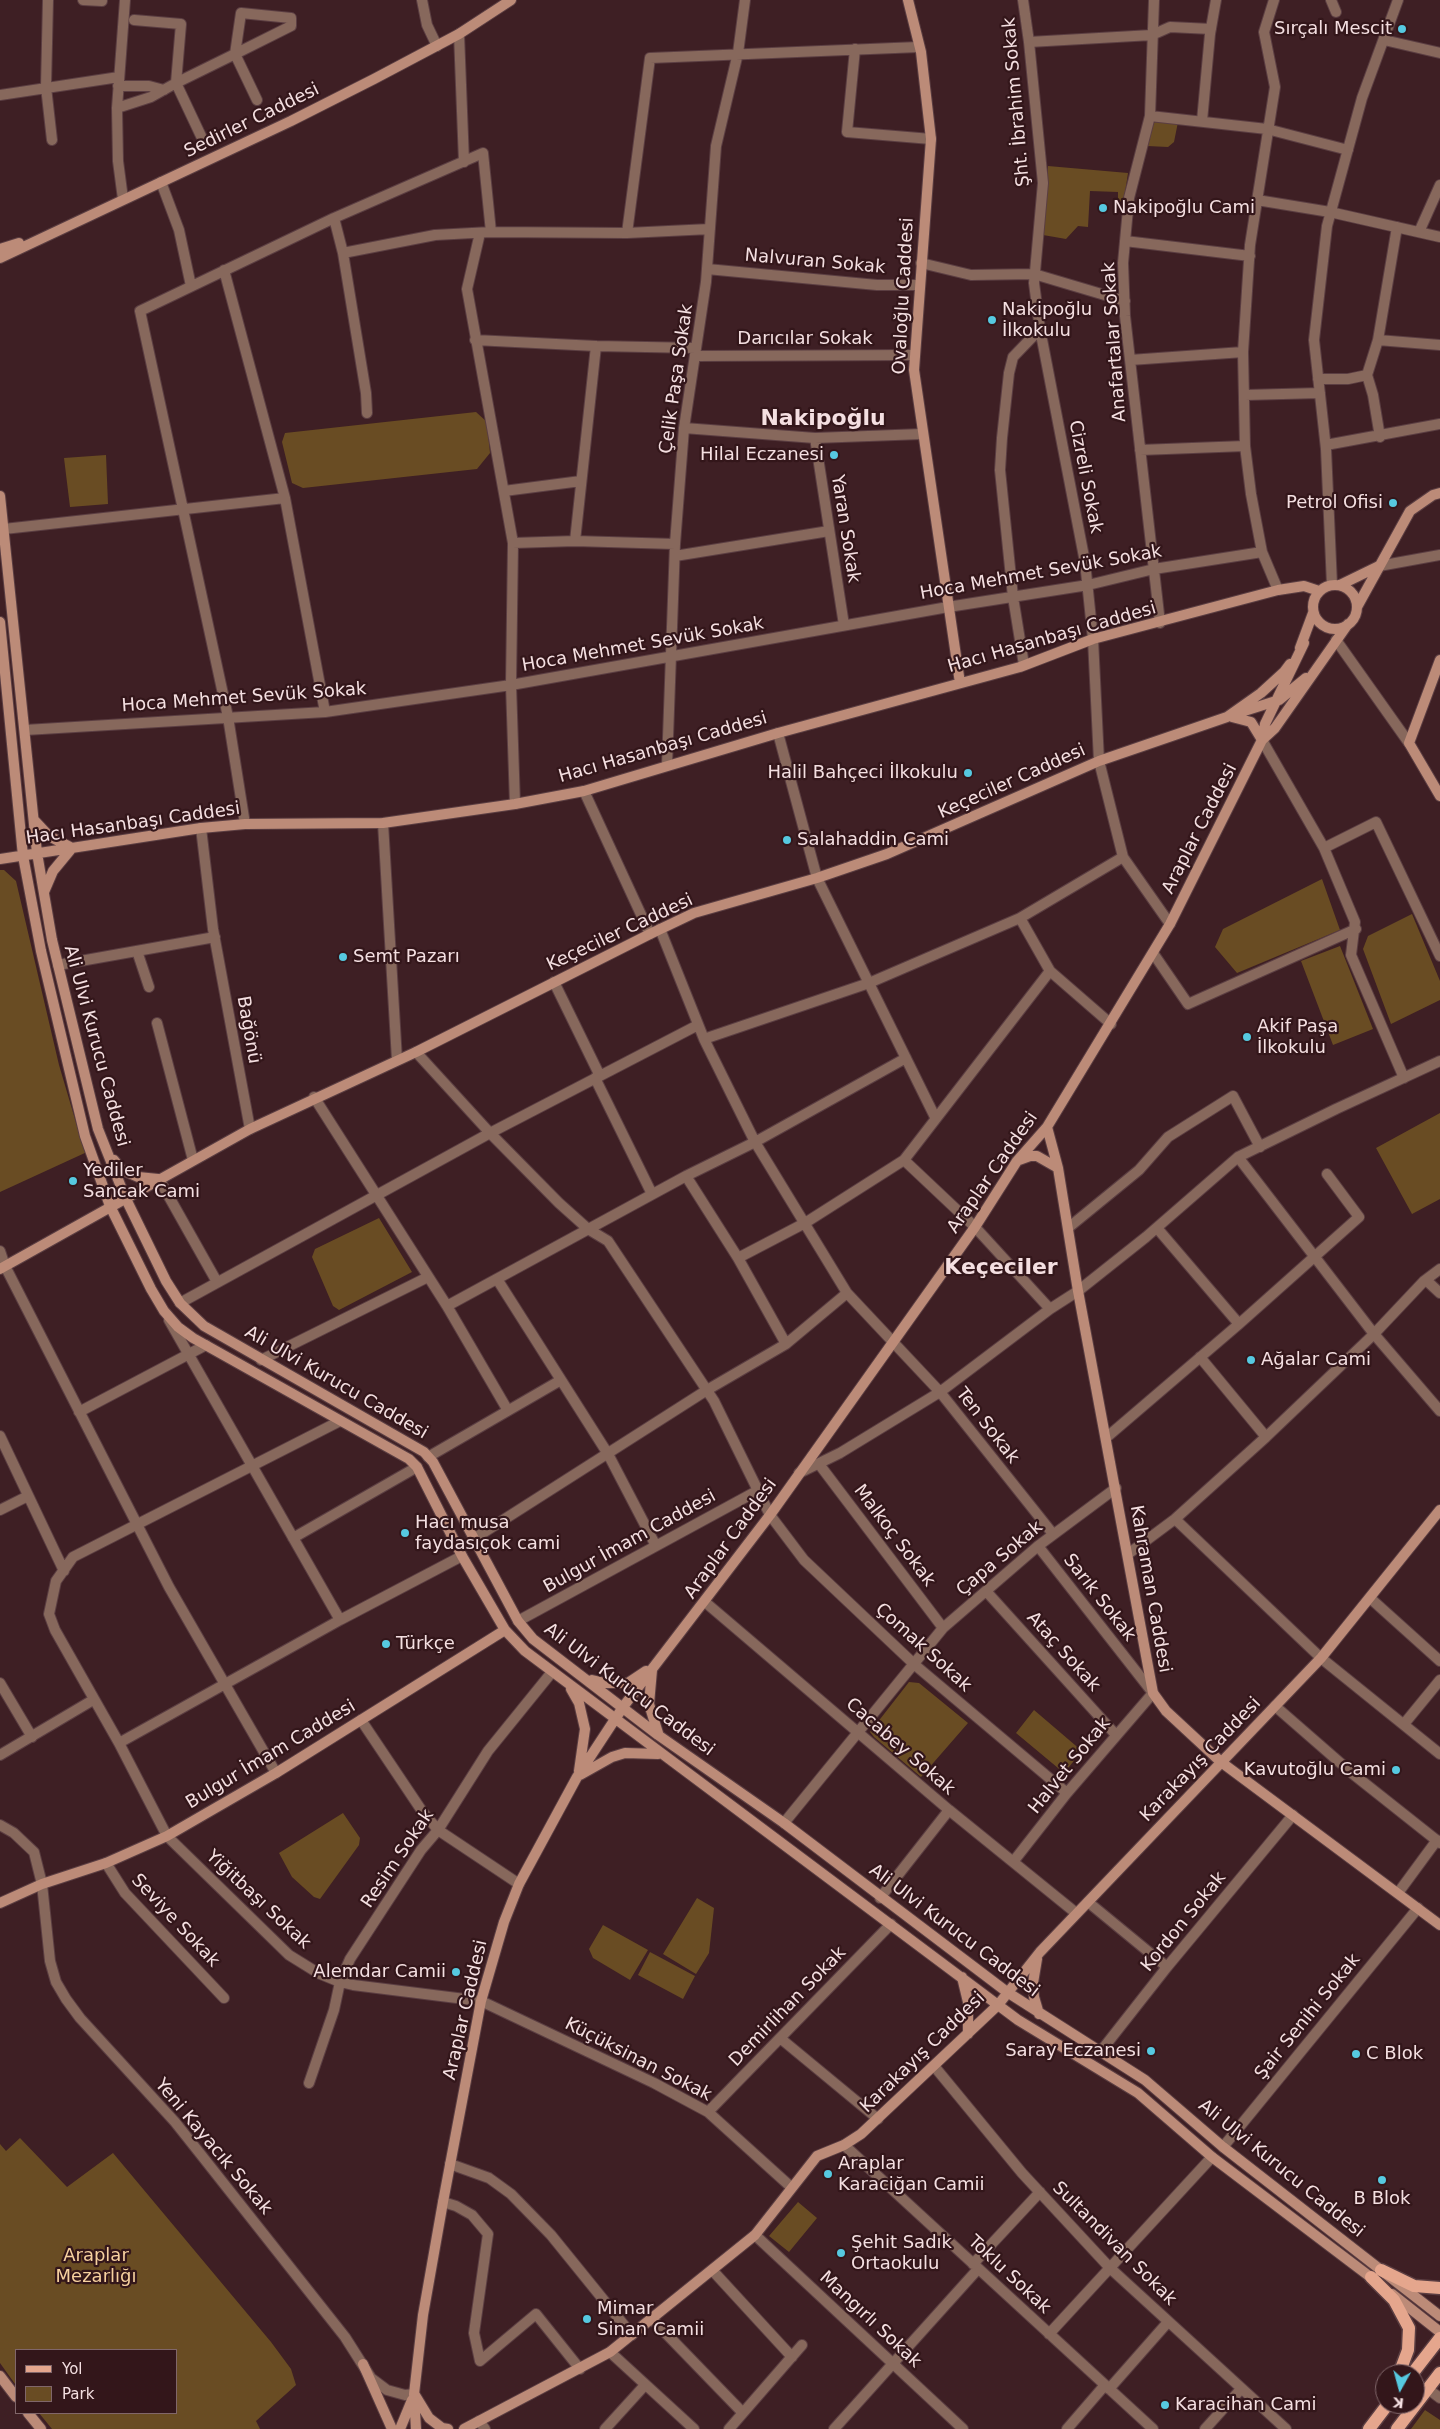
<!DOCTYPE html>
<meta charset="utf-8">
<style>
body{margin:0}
#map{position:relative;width:1440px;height:2429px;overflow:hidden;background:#3e1f24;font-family:"DejaVu Sans",sans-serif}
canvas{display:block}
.legend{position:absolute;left:15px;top:2349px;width:162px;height:65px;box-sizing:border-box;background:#33161a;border:1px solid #80666a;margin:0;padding:6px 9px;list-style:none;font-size:15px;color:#f4dfe1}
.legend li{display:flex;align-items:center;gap:10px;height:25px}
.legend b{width:25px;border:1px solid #80666a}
.north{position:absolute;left:1375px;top:2364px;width:50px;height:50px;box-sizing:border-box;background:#33161a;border:1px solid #80666a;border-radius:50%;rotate:187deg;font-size:14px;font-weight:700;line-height:20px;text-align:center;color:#f4dfe1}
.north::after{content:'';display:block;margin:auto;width:18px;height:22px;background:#56c9e0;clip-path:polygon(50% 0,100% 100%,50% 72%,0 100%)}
</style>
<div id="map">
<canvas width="1440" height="2429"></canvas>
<ul class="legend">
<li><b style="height:6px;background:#e5a68d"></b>Yol</li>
<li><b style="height:14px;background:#694c23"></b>Park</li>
</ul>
<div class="north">K</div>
</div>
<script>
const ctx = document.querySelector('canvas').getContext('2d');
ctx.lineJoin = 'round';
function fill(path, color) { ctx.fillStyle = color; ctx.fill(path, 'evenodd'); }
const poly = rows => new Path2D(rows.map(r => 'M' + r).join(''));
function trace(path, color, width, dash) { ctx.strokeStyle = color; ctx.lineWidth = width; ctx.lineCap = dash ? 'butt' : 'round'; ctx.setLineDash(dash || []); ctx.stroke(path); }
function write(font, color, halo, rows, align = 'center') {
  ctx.font = font + ' "DejaVu Sans",sans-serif'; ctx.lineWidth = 4.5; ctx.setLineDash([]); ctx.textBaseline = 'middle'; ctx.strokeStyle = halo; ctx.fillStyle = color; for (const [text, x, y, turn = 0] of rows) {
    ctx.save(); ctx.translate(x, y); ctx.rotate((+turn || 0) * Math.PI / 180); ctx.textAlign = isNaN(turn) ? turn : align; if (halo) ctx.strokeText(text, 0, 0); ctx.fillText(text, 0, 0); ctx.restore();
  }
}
const green = poly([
 [1156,121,1178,122,1174,142,1168,147,1147,146,1152,125],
 [1048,166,1128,173,1123,206,1118,205,1118,192,1090,191,1088,227,1078,226,1066,239,1043,235],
 [476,412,487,422,490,453,477,469,303,488,292,483,282,442,285,433],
 [106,455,108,504,70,507,64,458],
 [0,870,4,870,16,881,59,1065,77,1126,87,1152,0,1192],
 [1322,879,1340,930,1237,973,1215,947,1223,929],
 [1412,914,1440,981,1440,1000,1391,1024,1363,949,1368,936],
 [1340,946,1373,1029,1333,1045,1301,961],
 [1440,1113,1440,1199,1412,1214,1376,1148],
 [379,1218,412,1272,339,1310,333,1306,312,1257,315,1249],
 [909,1682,919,1683,968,1723,921,1777,874,1737,870,1732],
 [1034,1710,1082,1751,1064,1773,1016,1733],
 [343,1813,360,1838,359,1845,320,1899,314,1897,292,1877,279,1853],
 [697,1898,714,1908,709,1953,696,1974,663,1954],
 [603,1925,648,1950,630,1980,593,1958,589,1949],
 [650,1952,695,1976,683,1999,638,1975],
 [20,2138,67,2187,113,2153,271,2342,291,2369,296,2385,256,2421,260,2429,52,2429,39,2413,176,2413,176,2350,16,2350,16,2385,15,2384,0,2363,0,2144,6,2151],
 [798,2202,817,2218,789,2252,769,2236],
 [1425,2410,1440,2420,1440,2429,1411,2429]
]);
const street = poly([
 [48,0,46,87,52,140],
 [83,0,102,1],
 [422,0,427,25,437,46],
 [1023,0,1029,42,1043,183,1034,283,1040,329,1085,562,1093,639,1099,761,1123,857,1170,924],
 [1154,0,1150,116,1129,198,1123,263,1125,316,1160,623],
 [1274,0,1264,32,1275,87,1250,245,1243,352,1245,446,1251,494,1262,552,1278,590],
 [1331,0,1336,12],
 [134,20,181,24,176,83,201,136],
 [459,34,464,162],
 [1384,40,1440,53],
 [1029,42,1152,35,1170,27,1211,29],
 [855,49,847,132,931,139],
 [118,86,149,86,164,90],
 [0,95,119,77],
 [117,108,151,97,176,83,235,54,291,26,291,18,241,13,235,54,257,100],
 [1150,116,1267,129,1348,150],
 [1202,121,1210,34,1216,0],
 [161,182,179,230,191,286],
 [123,199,118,161,117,108,125,0],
 [1257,200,1330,212,1440,237],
 [334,218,343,253,366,393,367,413],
 [1419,232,1440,185],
 [480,233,467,289,513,543,511,685,515,804],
 [627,233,650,58,919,47],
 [1125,241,1250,256],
 [343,253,435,235,491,232,627,233,710,229],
 [921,263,971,275,1034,274,1125,301],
 [707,269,877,285,919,285],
 [224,270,285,498,325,712],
 [475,340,596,346,696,348],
 [1378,340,1440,345],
 [695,356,915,355],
 [1130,360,1243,352],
 [1318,379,1348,379,1367,375],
 [1245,395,1320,393],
 [684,428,815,438,922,434],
 [1380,437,1373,395,1367,375,1378,340,1397,227],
 [815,438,844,625],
 [1326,445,1440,424],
 [1140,450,1245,446],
 [504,491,581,481],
 [4,529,285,498],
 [575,541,596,346],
 [513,543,575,541,675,544],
 [675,556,829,531],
 [1379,566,1440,555],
 [1332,585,1326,449,1314,340,1327,226,1362,98,1398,0],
 [1336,640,1409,743],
 [1024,665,1013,597,1000,470,1002,438,1009,373,1013,357,1040,329],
 [25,730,325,712,511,685,948,607,1088,585,1154,569,1262,552],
 [778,733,817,878,935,1117],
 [1262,740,1324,848,1355,922,1351,955,1404,1078],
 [667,765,675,544,684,428,706,282,716,146,738,53,745,0],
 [584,791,650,934],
 [383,823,397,1060],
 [245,824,228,717,140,311,334,218,483,153,491,232],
 [201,828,213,929,250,1129],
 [1324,848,1376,822,1440,956],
 [1020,918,1050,971,1111,1024],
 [660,929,704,1039,755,1142,847,1293,940,1392,1053,1534],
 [137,951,149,987],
 [1153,953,1188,1004,1356,929],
 [58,965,215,937],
 [554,982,600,1076],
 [157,1023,193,1160],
 [704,1039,869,983,1020,918,1123,857],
 [416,1052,490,1133,559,1203,588,1229,608,1241,714,1401,770,1515,804,1560,915,1665,1067,1793],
 [595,1078,652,1194],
 [314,1097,447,1306,507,1409],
 [1238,1157,1374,1334,1440,1411],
 [904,1160,975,1227,1050,1309],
 [686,1176,738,1258,786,1344],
 [159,1179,217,1282],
 [1068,1228,1139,1170,1168,1137,1233,1096,1260,1147],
 [1157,1228,1239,1324],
 [0,1251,5,1266,169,1587,276,1773],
 [738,1258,805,1223,904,1160,1050,971],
 [497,1279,608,1454,656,1546],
 [1426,1280,1440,1293],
 [180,1303,490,1133,698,1025],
 [447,1306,686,1176,755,1142,906,1058],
 [169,1320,340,1620],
 [1200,1357,1266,1437],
 [261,1360,428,1277],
 [79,1412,206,1345],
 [340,1421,73,1557,56,1581,49,1614,55,1630,119,1743,167,1836,289,1955,318,1973,340,1982,353,1985,481,2001,654,2083,708,2112,791,2187],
 [0,1436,64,1571],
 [1107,1437,1239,1324,1359,1217,1327,1174],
 [428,1457,561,1380],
 [819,1464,943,1628],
 [799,1473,840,1453,940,1392,1050,1309,1078,1291,1146,1237,1238,1157,1336,1109,1440,1061],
 [0,1510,28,1496],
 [1175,1519,1321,1658,1440,1754],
 [293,1538,417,1467],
 [475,1538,707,1390,786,1344,847,1293],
 [1128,1554,1175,1519,1266,1437,1374,1334,1424,1281,1440,1269],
 [986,1591,1116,1735],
 [1370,1598,1440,1661],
 [705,1602,949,1810,1076,1913],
 [518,1621,757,1491],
 [0,1683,32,1737],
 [1275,1706,1353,1774,1440,1843],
 [361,1720,422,1811,438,1830,519,1884],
 [1404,1724,1440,1680],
 [119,1743,340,1620,462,1556],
 [0,1755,93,1700],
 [784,1823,943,1628,1038,1546,1116,1488],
 [0,1825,14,1833,34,1852,42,1884,50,1961,56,1982,66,1999,80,2018,175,2122,202,2156,345,2337,371,2378,387,2390,405,2395,414,2394],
 [1013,1862,1067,1793,1153,1693,1038,1546],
 [106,1863,125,1893,224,1998],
 [1398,1893,1437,1840],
 [880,1898,949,1810],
 [1088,1902,1167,1967],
 [780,2038,878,2119],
 [1101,2051,1167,1967,1293,1815],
 [934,2066,1022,2173,1110,2268,1286,2429],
 [309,2083,334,2010,340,1982,350,1959,421,1850,438,1830,488,1751,552,1672],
 [708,2112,891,1924],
 [844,2145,1153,2429],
 [1223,2147,1418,1908],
 [450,2164,489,2178,511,2194,551,2235,632,2335],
 [443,2202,456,2206,472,2215,488,2234,474,2333,480,2361,536,2314,580,2369],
 [755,2235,963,2429],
 [973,2264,1040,2192],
 [713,2271,792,2357],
 [652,2319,743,2413],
 [1049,2334,1212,2157],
 [610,2352,694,2429],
 [1109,2389,1168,2322],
 [1428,2389,1440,2398],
 [479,2421,485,2429],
 [605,2429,645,2385],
 [729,2429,802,2345],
 [834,2429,978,2269],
 [1067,2429,1105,2385],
 [1205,2429,1241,2389]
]);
const secondary = poly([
 [908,0,921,52,931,139,914,370,960,683],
 [0,249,19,243],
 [0,258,291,121,374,79,459,34,511,0],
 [0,496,37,853,52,940,98,1129,125,1197,166,1281,180,1303,204,1326,424,1452,433,1462,518,1621,533,1639,658,1735,784,1823,1007,1992,1145,2080,1223,2147,1440,2316],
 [1340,585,1379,566],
 '1313 607a22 22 0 1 1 44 0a22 22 0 1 1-44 0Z',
 [1357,607,1410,511,1433,495,1440,493],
 [0,622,23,856,41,951,85,1136,110,1206,151,1289,164,1311,178,1327,193,1338,409,1459,417,1467,462,1556,505,1630,525,1651,1018,2020,1138,2093,1212,2157,1377,2282],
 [1300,648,1313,613],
 [1440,660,1409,743,1440,796],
 [1238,713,1279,700,1306,678],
 [1232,717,1251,722,1262,740],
 [1262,740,1275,728,1348,624],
 [34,820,49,836,72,848,53,871,44,892],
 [0,859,201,828,245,824,383,823,515,804,584,791,778,733,1020,667,1093,639,1278,590,1304,586,1319,591],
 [1047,1127,1058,1168,1078,1291,1153,1693,1166,1711,1221,1762,1440,1925],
 [114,1160,122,1170,138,1177,158,1179],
 [1019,1160,1030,1156,1037,1156,1058,1168],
 [0,1269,250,1129,416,1052,650,934,694,913,817,878,887,854,1099,761,1227,717,1261,693,1284,672,1290,664],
 [652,1670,649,1704,658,1733],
 [592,1680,605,1683,628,1683,646,1671],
 [571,1689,579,1703,585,1729,579,1771],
 [580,1775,612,1757,625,1753,658,1754],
 [0,1903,42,1884,106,1863,167,1836,276,1773,505,1630],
 [1037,1959,1033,1983,1034,1997,1039,2014],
 [962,1977,968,2002,968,2034],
 [1392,2294,1440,2332],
 [363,2364,392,2429],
 [0,2376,16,2397],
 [415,2395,429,2418,442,2428,448,2429],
 [28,2413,41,2429],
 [400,2429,412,2400],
 [416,2429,414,2394,423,2315,443,2202,481,2001,504,1922,519,1884,577,1777,623,1707,770,1515,975,1227,1017,1161,1047,1127,1170,924,1262,740,1265,724,1304,643],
 [464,2429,610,2352,755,2235,817,2156,844,2145,861,2134,998,2005,1040,1952,1321,1658,1440,1510]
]);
const primary = poly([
 [1381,2270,1414,2286,1440,2288],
 [1371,2277,1394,2300,1409,2328,1408,2350,1399,2374],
 [1412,2374,1440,2338],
 [1369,2429,1388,2404],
 [1397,2429,1440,2373]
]);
const markers = [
 [1402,29,5,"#56c9e0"],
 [1103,208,5,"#56c9e0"],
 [992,320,5,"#56c9e0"],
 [834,455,5,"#56c9e0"],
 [1393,503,5,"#56c9e0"],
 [968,773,5,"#56c9e0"],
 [787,840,5,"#56c9e0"],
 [343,957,5,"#56c9e0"],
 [1247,1037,5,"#56c9e0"],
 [73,1181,5,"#56c9e0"],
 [1251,1360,5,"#56c9e0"],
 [405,1533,5,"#56c9e0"],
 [386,1644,5,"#56c9e0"],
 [1396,1770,5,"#56c9e0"],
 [456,1972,5,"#56c9e0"],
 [1151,2051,5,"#56c9e0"],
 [1356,2054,5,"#56c9e0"],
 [828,2174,5,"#56c9e0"],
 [1382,2180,5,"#56c9e0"],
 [841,2253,5,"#56c9e0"],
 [587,2319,5,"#56c9e0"],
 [1165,2405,5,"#56c9e0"]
];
const poiNames = [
 ["Sırçalı Mescit",1392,29,"right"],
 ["Nakipoğlu Cami",1113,208],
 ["Nakipoğlu",1002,310],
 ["İlkokulu",1002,331],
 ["Hilal Eczanesi",824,455,"right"],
 ["Petrol Ofisi",1383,503,"right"],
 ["Halil Bahçeci İlkokulu",958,773,"right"],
 ["Salahaddin Cami",797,840],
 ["Semt Pazarı",353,957],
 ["Akif Paşa",1257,1027],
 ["İlkokulu",1257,1048],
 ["Yediler",83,1171],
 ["Sancak Cami",83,1192],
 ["Ağalar Cami",1261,1360],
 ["Hacı musa",415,1523],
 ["faydasıçok cami",415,1544],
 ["Türkçe",396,1644],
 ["Kavutoğlu Cami",1386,1770,"right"],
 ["Alemdar Camii",446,1972,"right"],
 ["Saray Eczanesi",1141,2051,"right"],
 ["C Blok",1366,2054],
 ["Araplar",838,2164],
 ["Karaciğan Camii",838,2185],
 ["B Blok",1382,2199,"center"],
 ["Şehit Sadık",851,2243],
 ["Ortaokulu",851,2264],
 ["Mimar",597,2309],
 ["Sinan Camii",597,2330],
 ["Karacihan Cami",1175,2405]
];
const streetNames = [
 ["Şht. İbrahim Sokak",1017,102,-95],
 ["Sedirler Caddesi",252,121,-26],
 ["Nalvuran Sokak",815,262,5],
 ["Ovaloğlu Caddesi",904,296,-87],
 ["Darıcılar Sokak",805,339],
 ["Anafartalar Sokak",1115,342,-94],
 ["Çelik Paşa Sokak",677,379,-82],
 ["Cizreli Sokak",1085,477,79],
 ["Yaran Sokak",845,529,81],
 ["Hoca Mehmet Sevük Sokak",1041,573,-10],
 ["Hacı Hasanbaşı Caddesi",1052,638,-16],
 ["Hoca Mehmet Sevük Sokak",643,645,-10],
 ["Hoca Mehmet Sevük Sokak",244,698,-4],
 ["Hacı Hasanbaşı Caddesi",663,748,-16],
 ["Keçeciler Caddesi",1012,782,-24],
 ["Hacı Hasanbaşı Caddesi",133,824,-8],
 ["Araplar Caddesi",1200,829,-63],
 ["Keçeciler Caddesi",620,933,-25],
 ["Bağönü",248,1030,80],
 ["Ali Ulvi Kurucu Caddesi",96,1046,75],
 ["Araplar Caddesi",993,1173,-55],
 ["Ali Ulvi Kurucu Caddesi",336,1383,30],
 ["Ten Sokak",987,1426,52],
 ["Malkoç Sokak",894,1536,53],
 ["Araplar Caddesi",731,1539,-54],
 ["Bulgur İmam Caddesi",630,1542,-29],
 ["Çapa Sokak",1000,1559,-40],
 ["Kahraman Caddesi",1150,1589,80],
 ["Sarık Sokak",1099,1598,52],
 ["Çomak Sokak",923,1648,42],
 ["Ataç Sokak",1063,1652,48],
 ["Ali Ulvi Kurucu Caddesi",629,1690,37],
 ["Cacabey Sokak",900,1747,41],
 ["Bulgur İmam Caddesi",271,1755,-31],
 ["Karakayış Caddesi",1201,1760,-46],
 ["Halvet Sokak",1070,1766,-51],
 ["Resim Sokak",398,1859,-56],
 ["Yiğitbaşı Sokak",258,1900,43],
 ["Seviye Sokak",175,1921,47],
 ["Kordon Sokak",1184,1922,-51],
 ["Ali Ulvi Kurucu Caddesi",954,1931,37],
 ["Demirlihan Sokak",788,2007,-46],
 ["Araplar Caddesi",466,2010,-77],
 ["Şair Senihi Sokak",1308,2017,-51],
 ["Karakayış Caddesi",923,2053,-44],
 ["Küçüksinan Sokak",638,2060,27],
 ["Yeni Kayacık Sokak",213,2147,50],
 ["Ali Ulvi Kurucu Caddesi",1281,2169,39],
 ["Sultandivan Sokak",1114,2244,45],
 ["Toklu Sokak",1009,2275,43],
 ["Mangırlı Sokak",870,2320,43]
];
const parkNames = [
 ["Araplar",96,2256],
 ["Mezarlığı",96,2277]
];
const districtNames = [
 ["Nakipoğlu",823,419],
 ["Keçeciler",1001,1268]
];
fill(green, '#694c23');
trace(street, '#5b3e42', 12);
trace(secondary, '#5b3e42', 12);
trace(primary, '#5b3e42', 15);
trace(street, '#87685c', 10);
trace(secondary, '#bc8b78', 10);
trace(primary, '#e5a68d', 12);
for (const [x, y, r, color] of markers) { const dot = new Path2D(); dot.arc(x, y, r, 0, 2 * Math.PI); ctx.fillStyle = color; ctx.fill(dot); trace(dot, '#33161a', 2); }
write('18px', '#f4dfe1', '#33161a', poiNames, 'left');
write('18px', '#f4dfe1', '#33161a', streetNames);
write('18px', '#f7d19f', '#33161a', parkNames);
write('bold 22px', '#f4dfe1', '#33161a', districtNames);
</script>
